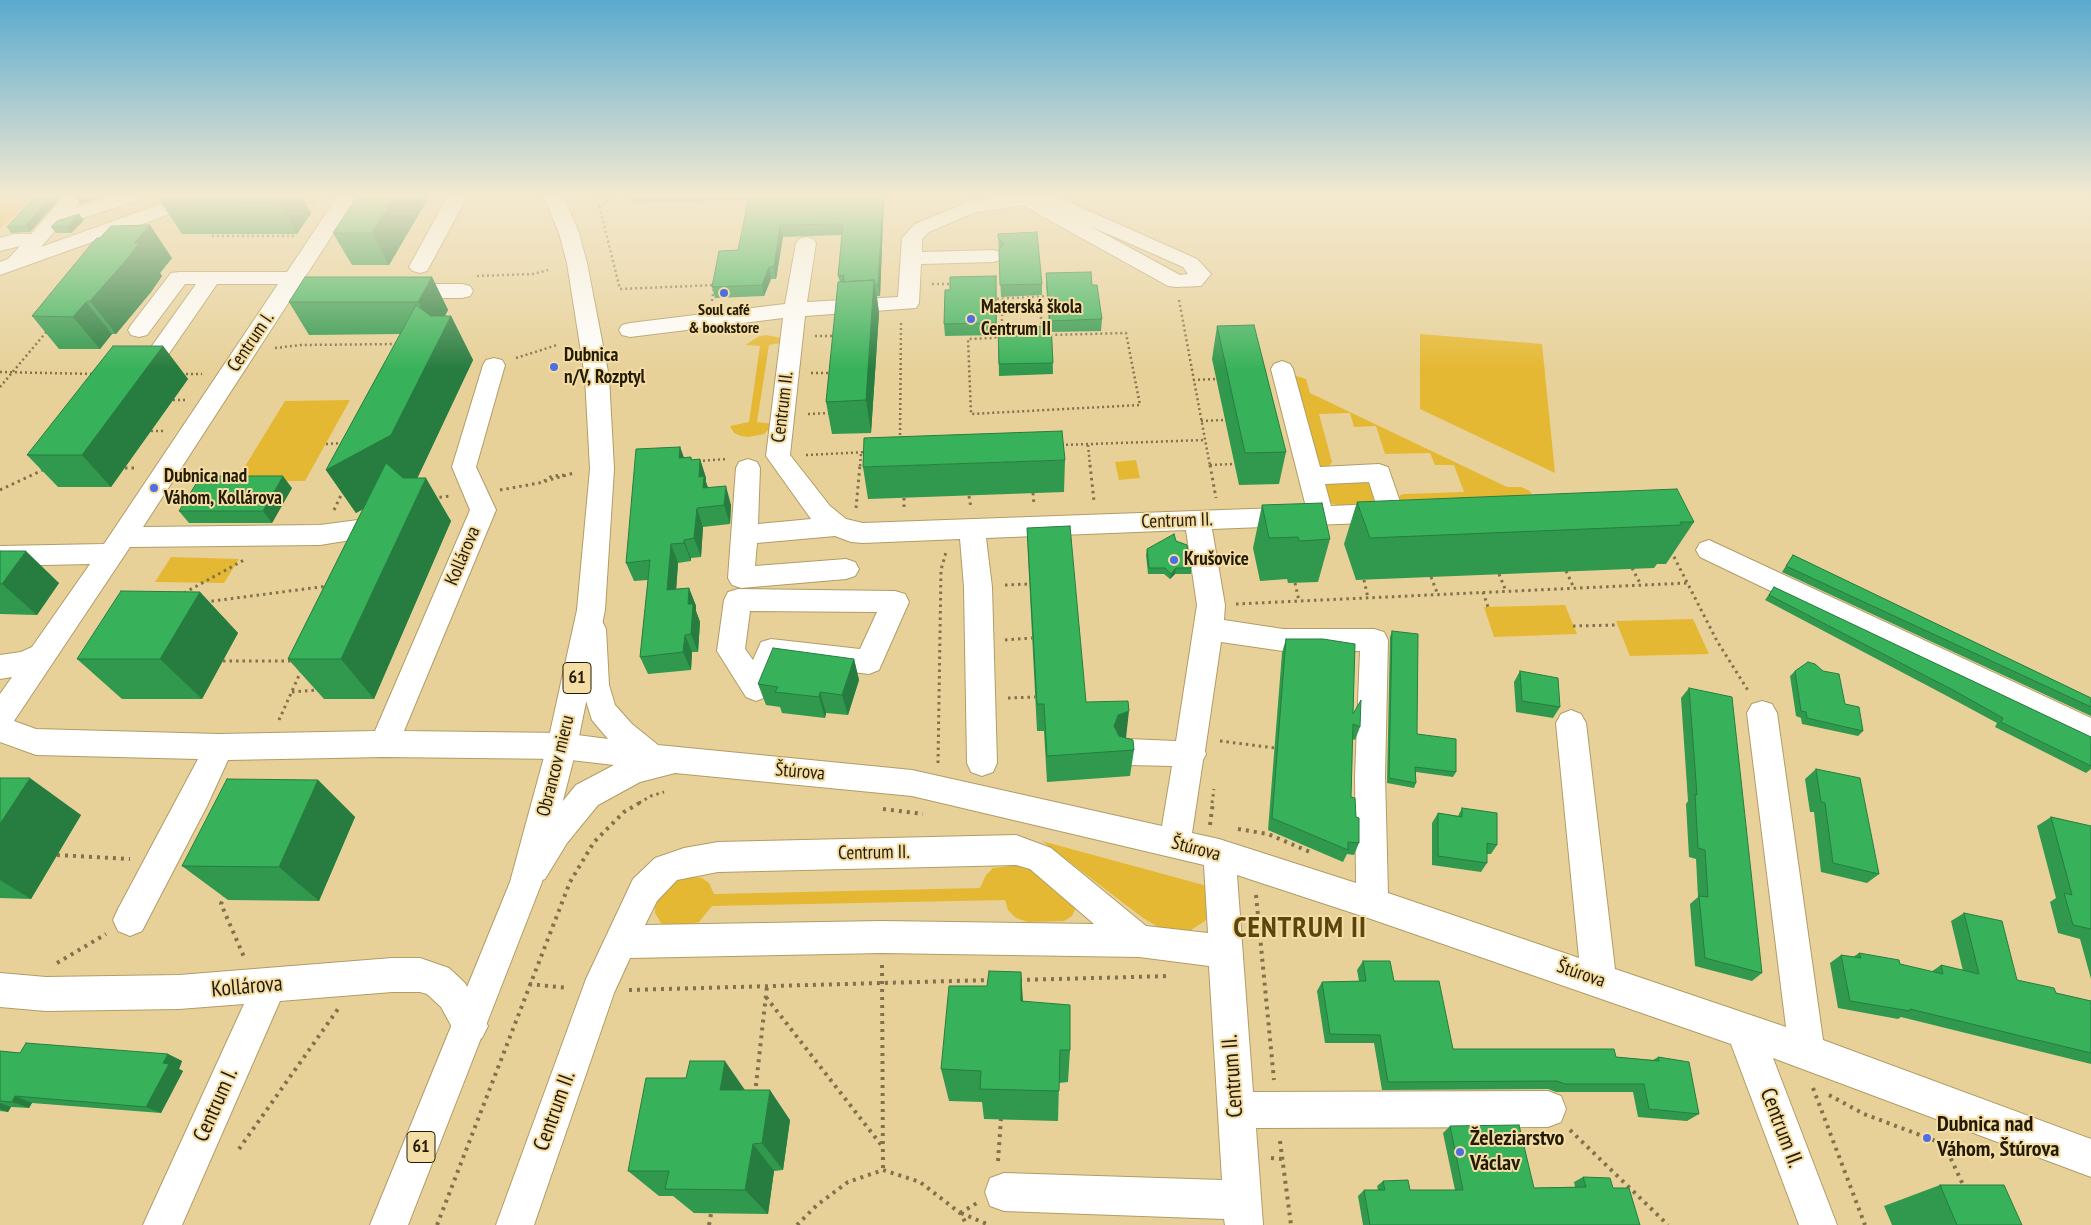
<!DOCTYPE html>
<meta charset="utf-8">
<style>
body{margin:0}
canvas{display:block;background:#e7d199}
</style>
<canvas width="2091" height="1225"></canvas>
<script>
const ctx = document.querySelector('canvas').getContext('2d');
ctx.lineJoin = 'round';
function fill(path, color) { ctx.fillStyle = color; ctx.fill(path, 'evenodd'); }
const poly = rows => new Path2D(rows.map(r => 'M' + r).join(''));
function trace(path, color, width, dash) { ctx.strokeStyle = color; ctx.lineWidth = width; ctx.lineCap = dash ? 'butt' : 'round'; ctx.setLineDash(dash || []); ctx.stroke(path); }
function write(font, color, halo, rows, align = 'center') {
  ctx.font = font + ' "PT Sans Narrow",sans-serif'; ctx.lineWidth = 4; ctx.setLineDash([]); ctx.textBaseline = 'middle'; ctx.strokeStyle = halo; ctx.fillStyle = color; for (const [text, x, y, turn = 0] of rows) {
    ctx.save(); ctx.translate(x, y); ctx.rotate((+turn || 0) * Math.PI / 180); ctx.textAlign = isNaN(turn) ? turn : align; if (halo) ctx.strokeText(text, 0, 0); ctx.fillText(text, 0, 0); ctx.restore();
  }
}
const green = poly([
 [0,197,33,197,0,229],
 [1420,334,1542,344,1555,473,1420,409],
 [766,335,781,338,786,342,769,345,757,422,774,424,764,434,748,437,741,436,734,433,730,426,749,422,760,346,745,345,758,337],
 [1296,376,1306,379,1310,393,1507,487,1521,487,1530,491,1532,495,1401,502,1399,499,1400,495,1404,494,1464,492,1454,465,1435,465,1430,453,1385,454,1376,426,1354,427,1350,413,1319,414,1332,462,1329,466,1319,466,1293,377],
 [350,400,305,481,236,481,285,401],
 [1136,460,1140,478,1119,480,1115,462],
 [1362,481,1371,485,1376,497,1372,503,1342,507,1328,502,1324,487,1330,483],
 [171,557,239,559,224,583,155,582],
 [1565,605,1577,634,1494,637,1484,607],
 [1693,619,1709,654,1630,656,1616,621],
 [1042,841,1211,887,1212,910,1205,921,1191,930,1176,932,1160,928,1143,918],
 [1020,865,1032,869,1076,907,1072,916,1064,921,1028,922,1016,918,1008,910,1005,900,712,906,699,922,673,930,661,923,655,913,655,902,673,878,685,876,702,878,709,883,714,894,980,888,986,875,993,868]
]);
const pathFar2 = poly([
 [597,197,620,289,715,285],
 [303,203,317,203],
 [598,207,615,197],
 [212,236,296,236],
 [477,276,533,274,548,270],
 [932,284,953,284],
 [1039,297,1042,328],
 [992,299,1051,296],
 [1002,299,1002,330],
 [1179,300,1210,466],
 [712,301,714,287],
 [1001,335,994,338,968,339,971,414,1140,405,1126,333,1049,335],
 [815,336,836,336],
 [275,348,301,345,399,344],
 [516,358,557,345],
 [0,372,95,374],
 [811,373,833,373],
 [181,374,202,374],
 [1193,380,1216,379],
 [0,387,48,330],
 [173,400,185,400],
 [808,414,831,413],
 [1201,421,1225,420],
 [151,431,163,431],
 [900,440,901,322],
 [326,444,344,443],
 [1061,445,1205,440],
 [1088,445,1090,466],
 [806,455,867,452],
 [698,461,727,459],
 [1210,465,1234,464],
 [860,466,861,453]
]);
const pathFar1 = poly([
 [1090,465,1094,501],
 [1210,465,1216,498],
 [125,468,138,468],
 [544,481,552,476,564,475],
 [0,490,45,469],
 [500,490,539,483,574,473],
 [1033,493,1034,505],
 [969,496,971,508],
 [433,498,450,496],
 [904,498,904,510],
 [856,508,860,465],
 [334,510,343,491],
 [1671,551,1717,641,1749,692],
 [1632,568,1641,585],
 [1566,571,1574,588],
 [1499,574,1506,591],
 [1431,577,1438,595],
 [1364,580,1368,598],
 [1295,583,1299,601],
 [1005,585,1029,584],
 [1483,592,1488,607],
 [184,593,244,560],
 [205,602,328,586],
 [1236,604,1687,583],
 [1573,626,1617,625],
 [1005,640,1032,638],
 [223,661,291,661],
 [292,692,318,690],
 [1008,698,1035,697],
 [279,720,301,671],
 [1220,741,1275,748],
 [938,763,941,570,946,552],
 [639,803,651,796,664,792],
 [1212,803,1214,789]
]);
const path = poly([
 [883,809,923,814],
 [1210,825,1213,802],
 [1238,829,1268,834,1310,852],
 [57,855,130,859],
 [225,894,221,904,244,957],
 [1256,895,1274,1080],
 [57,963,106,934],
 [882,965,883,1170],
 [1019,980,1170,976],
 [529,984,568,988],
 [629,990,990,980],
 [766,997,882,1146],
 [1813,1088,1865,1225],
 [755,1094,767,986],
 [1829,1095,1864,1114,1944,1144,1962,1145],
 [1570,1130,1668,1225],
 [1280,1141,1291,1225],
 [1944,1144,1965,1189],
 [239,1149,338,1009],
 [1271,1158,1283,1159],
 [998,1161,1001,1119],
 [960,1213,977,1203],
 [961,1213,989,1225],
 [437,1225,570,882,594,842,624,812,641,802],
 [709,1225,711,1214],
 [797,1225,817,1205,848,1182,883,1170,920,1182,960,1213,967,1225]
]);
const minor = poly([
 [63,197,84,197,75,208,109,197,140,197,137,201,60,225,41,247,180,197,209,197,206,201,0,275,0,262,8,259,20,246,0,251,0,238,14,234,31,234,63,197],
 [337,197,357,197,143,527,320,525,373,518,382,521,386,528,382,535,320,545,130,547,14,721,36,729,219,734,375,731,470,510,452,467,483,365,486,360,494,358,502,360,505,365,476,467,496,510,404,731,562,733,608,739,592,720,581,685,578,629,582,621,592,618,602,621,606,629,609,685,615,705,632,724,658,745,912,770,1162,826,1172,766,1128,765,1117,761,1113,752,1117,743,1128,739,1176,741,1197,605,1186,530,986,538,992,587,997,763,993,772,982,776,971,772,967,763,964,587,960,539,863,543,851,542,835,536,757,543,755,566,846,559,855,562,859,569,855,576,846,579,741,588,732,585,728,578,736,468,739,462,748,459,757,462,760,468,758,524,811,519,766,456,783,318,630,337,622,335,619,330,622,325,630,323,785,304,796,243,799,239,806,237,813,239,816,243,807,302,898,297,902,238,915,224,968,202,999,197,1058,197,1197,259,1211,274,1201,286,1176,287,1168,286,1022,205,973,213,929,232,922,239,922,252,993,250,1000,252,1003,256,1000,260,993,262,921,264,919,303,916,308,805,316,790,455,830,506,846,519,863,523,1306,507,1271,369,1274,364,1282,361,1290,364,1293,369,1320,467,1379,464,1388,467,1404,513,1400,520,1391,522,1212,529,1225,605,1224,620,1283,629,1374,629,1384,632,1388,640,1385,776,1388,893,1579,958,1556,723,1561,714,1571,710,1581,714,1586,723,1615,969,1786,1027,1747,713,1752,704,1762,701,1772,704,1777,713,1823,1040,2091,1139,2091,1177,1773,1058,1837,1225,1799,1225,1731,1044,1371,919,1237,875,1253,1092,1548,1091,1561,1096,1566,1109,1561,1122,1548,1127,1256,1128,1263,1225,1225,1225,1224,1219,1004,1211,990,1206,985,1192,990,1178,1004,1173,1222,1180,1209,966,1139,957,882,953,630,958,614,993,534,1225,496,1225,586,979,633,879,655,858,684,848,718,842,1016,835,1051,848,1146,926,1208,933,1204,865,912,796,675,773,640,782,598,805,567,843,545,879,534,883,523,879,518,868,545,823,576,785,614,765,562,759,384,757,228,760,207,806,142,931,130,936,118,931,113,920,118,909,198,759,36,755,0,742,0,694,12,677,0,679,0,655,21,652,32,647,90,564,0,566,0,546,104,544,278,284,217,284,168,355,160,357,152,355,149,350,196,284,185,284,147,335,139,337,131,335,128,330,131,325,171,273,179,272,287,272,337,197],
 [1090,226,1183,267,1188,274,1180,275,1090,226],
 [1369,482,1376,504,1331,506,1325,484,1369,482],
 [1221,642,1283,651,1360,651,1355,776,1356,883,1219,839,1192,833,1203,760,1206,754,1205,751,1221,642],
 [1016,865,1030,869,1094,924,882,921,645,925,657,901,677,880,718,872,1016,865],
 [447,197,467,197,427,271,420,273,413,271,409,267,447,197],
 [401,284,462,284,470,286,473,291,470,296,462,298,401,298,393,296,390,291,393,286,401,284],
 [1709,540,2091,718,2091,745,1700,557,1696,550,1700,543,1709,540],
 [738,589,895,591,905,594,909,602,879,670,869,674,780,663,766,697,756,701,746,697,717,651,724,600,728,592,738,589],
 [750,611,877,612,860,649,771,639,761,642,753,660,745,649,750,611],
 [392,958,420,958,449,968,465,983,482,1014,488,1026,482,1038,470,1044,458,1038,441,1007,427,994,420,992,392,992,280,1001,182,1225,143,1225,244,1004,179,1009,46,1011,0,1007,0,973,46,977,179,975,392,958]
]);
const major = poly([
 [544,197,564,197,579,233,587,263,609,377,614,469,605,610,577,746,542,882,408,1225,370,1225,510,882,547,746,577,610,590,469,585,377,567,263,559,233,544,197]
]);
const wall = poly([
 [35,197,61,197,30,232,11,233,7,227],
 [302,197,311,213,297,234,182,234,160,201],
 [357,197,429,197,389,265,352,265,333,233],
 [631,197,884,197,880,296,877,296,879,313,871,433,832,434,826,402,840,282,838,276,842,235,783,237,776,279,771,279,764,296,715,298,712,287,738,250,748,200,633,203],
 [79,214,84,220,71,233,56,233,51,227],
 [998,234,1042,284,1042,295,1001,297],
 [172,258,160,273,162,276,151,292,116,334,112,334,100,349,59,349,32,316],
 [1046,273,1092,285,1102,319,1101,331,1052,332,1053,374,999,376,998,327,1049,326,1046,285],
 [996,276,997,335,945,336,944,324,950,290],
 [432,277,448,310,445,316,451,316,473,360,417,478,451,521,374,699,324,699,288,659,363,509,356,513,326,470,400,334,309,335,289,302],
 [1217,326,1286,452,1279,484,1239,485,1212,359],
 [163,346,188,379,111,487,58,487,27,455],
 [680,447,684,458,691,457,692,460,700,459,706,478,706,482,708,487,731,505,730,524,703,527,701,557,691,558,691,561,678,563,676,589,689,588,696,606,696,611,700,622,698,652,692,652,691,670,648,674,640,657,648,580,634,581,626,563],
 [1065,460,1064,492,868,499,863,467],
 [292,488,272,523,189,523,179,511],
 [1357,502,1694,522,1666,564,1657,564,1654,568,1356,580,1344,544],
 [1262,505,1330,539,1318,582,1288,583,1287,579,1260,581,1253,548],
 [1027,528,1086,702,1126,738,1125,738,1134,750,1130,776,1047,782,1044,731,1037,731,1028,557],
 [1176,541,1191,568,1191,574,1175,574,1170,579,1164,574,1148,574,1146,555,1147,549],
 [0,551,59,583,37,615,0,614],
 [1793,555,2091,698,2091,716,1782,572],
 [1774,587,2091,737,2091,769,2086,773,1995,727,1997,723,1947,696,1765,600],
 [200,592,238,633,202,699,122,699,77,659],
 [1392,631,1417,734,1456,772,1453,777,1416,772,1416,783,1414,788,1387,783,1390,637],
 [1286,639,1353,714,1360,727,1355,740,1352,739,1351,797,1356,817,1359,843,1354,855,1347,854,1343,862,1268,830,1282,653],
 [854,659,859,680,848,715,826,713,825,718,782,713,780,707,766,705,758,684],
 [1520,671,1560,707,1553,718,1516,712,1514,682],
 [1795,671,1845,704,1863,731,1858,736,1802,724,1801,718,1796,716,1790,676],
 [1689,688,1762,973,1752,981,1695,966,1690,904,1698,897,1696,859,1689,857,1686,804,1688,801,1681,698],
 [1816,769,1879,874,1867,883,1821,872,1814,812,1810,812,1805,779],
 [0,778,81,815,31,899,0,898],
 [318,780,355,817,319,901,228,900,182,866],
 [1462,808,1497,845,1491,854,1487,854,1487,863,1481,872,1432,865,1432,823,1438,813,1458,816],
 [2051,817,2091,826,2091,979,2080,939,2058,933,2050,902,2056,898,2037,826],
 [1964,913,2017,980,2056,993,2091,1001,2091,1064,1901,1017,1898,1019,1838,1008,1830,963,1841,955,1853,957,1859,953,1931,972,1941,965,1963,971,1951,921],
 [1363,961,1394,981,1453,1049,1616,1057,1653,1060,1658,1057,1699,1114,1687,1121,1638,1117,1633,1092,1556,1092,1548,1089,1382,1090,1374,1043,1325,1043,1317,991,1322,982,1359,981,1357,970],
 [1021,972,1023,1001,1070,1050,1068,1082,1059,1083,1058,1121,984,1119,982,1102,949,1101,941,1069,987,986],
 [0,1051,20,1053,168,1054,182,1061,179,1069,183,1071,161,1113,32,1103,29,1108,11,1107,8,1112,0,1111],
 [746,1090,790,1120,783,1170,774,1171,768,1214,694,1213,673,1196,659,1196,628,1171],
 [1450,1126,1534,1188,1575,1187,1574,1182,1583,1177,1613,1188,1640,1225,1363,1225,1358,1196,1364,1190,1378,1190,1377,1186,1383,1181,1410,1190,1455,1190,1443,1133],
 [1940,1185,2022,1225,1892,1225,1884,1206]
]);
const shadedWall = poly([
 [51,197,61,197,30,232,25,226],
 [80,197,102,197,80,204,76,198],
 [281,197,302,197,311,213,297,234,278,202],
 [394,197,429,197,389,265,372,233],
 [883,197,884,197,880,296,878,285],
 [79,214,84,220,71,233,67,227],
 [150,225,172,258,160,273,162,276,151,292,116,334,90,301,134,243],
 [780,225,783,237,776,279,774,267],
 [769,267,771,279,764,296,762,285],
 [432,277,448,310,435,334,418,302],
 [874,280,879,313,871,433,866,400],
 [86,302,112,334,100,349,73,317],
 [451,316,473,360,417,479,356,513,326,470],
 [163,346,188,379,111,487,82,455],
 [680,447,687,466,679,458],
 [700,459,706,478,706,482,710,495,709,507,699,477],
 [283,476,292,488,272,523,263,511],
 [426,478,451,521,374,699,341,659],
 [726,486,731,505,730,524,724,505],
 [697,508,703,527,701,557,694,538],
 [684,540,691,558,691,561,684,543],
 [671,544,678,563,675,608,667,590],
 [26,551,59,583,37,615,2,584],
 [1176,568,1175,574,1170,579,1171,574],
 [689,588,696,606,696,611,700,622,698,652,691,634,688,604],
 [200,592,238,633,202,699,160,659],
 [685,635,692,652,691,670,683,652],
 [854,659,859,680,848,715,842,695],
 [820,692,826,713,825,718,819,697],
 [1129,711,1126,738,1115,742,1111,753,1114,726,1118,715],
 [30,778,81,815,31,899,0,880,0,824],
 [318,780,355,817,319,901,279,867],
 [1021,972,1023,1008,1021,1001],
 [168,1054,182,1061,179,1069,183,1071,161,1113,146,1107,163,1063],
 [725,1061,747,1093,720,1090],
 [770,1090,790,1120,783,1170,762,1143],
 [15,1096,32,1103,29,1108,12,1102],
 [0,1103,11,1107,8,1112,0,1109],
 [753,1144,774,1171,768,1214,745,1190]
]);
const building = poly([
 [35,197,51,197,25,226,7,227,35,197],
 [163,197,281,197,278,202,160,201,163,197],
 [357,197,394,197,372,233,333,233,357,197],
 [749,197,883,197,878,285,875,285,874,280,843,282,844,275,838,276,843,224,780,225,774,267,769,267,762,285,712,287,719,251,738,250,749,197],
 [79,214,67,227,51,227,57,221,79,214],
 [150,225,134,243,139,243,127,259,90,301,86,302,73,317,32,316,93,242,97,238,100,238,111,226,150,225],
 [1037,232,1042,284,1000,285,999,250,1004,244,998,238,998,234,1037,232],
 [1091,272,1092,285,1097,285,1102,319,1050,321,1046,273,1091,272],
 [996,276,996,323,944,324,945,290,950,290,950,277,996,276],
 [305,277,432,277,418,302,289,302,305,277],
 [874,280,866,400,826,402,838,282,874,280],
 [416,305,431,316,451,316,391,435,326,470,416,305],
 [1254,325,1286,452,1245,453,1217,326,1254,325],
 [1051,326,1053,363,999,364,998,327,1051,326],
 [113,346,163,346,82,455,27,455,113,346],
 [1062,431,1065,460,863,467,864,438,1062,431],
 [680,447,679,458,691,457,691,460,700,459,699,477,704,476,703,488,726,486,724,505,697,508,694,538,684,540,684,543,671,544,667,590,689,588,688,604,693,604,691,634,685,635,683,652,640,657,650,560,626,563,636,449,680,447],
 [386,463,403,478,426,478,341,659,288,659,386,463],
 [201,476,283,476,263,511,179,511,201,476],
 [1677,489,1694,522,1680,522,1682,525,1370,538,1357,502,1677,489],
 [1322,503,1330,539,1299,541,1298,537,1269,538,1262,505,1322,503],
 [1070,526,1086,702,1128,701,1129,711,1118,715,1114,726,1119,736,1133,740,1134,750,1047,756,1044,704,1037,704,1027,528,1070,526],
 [1174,534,1176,541,1187,545,1191,568,1176,568,1171,574,1165,568,1149,568,1147,549,1174,534],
 [0,551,26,551,2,584,0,584,0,551],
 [1793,555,2091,698,2091,707,1786,566,1793,555],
 [1774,587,2091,737,2091,766,2001,722,2003,718,1953,690,1769,595,1774,587],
 [121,591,200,592,160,659,77,659,121,591],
 [1392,631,1418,634,1417,734,1456,739,1456,772,1415,767,1416,783,1389,778,1392,631],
 [1286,639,1323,639,1355,644,1353,714,1361,700,1360,727,1353,724,1351,797,1355,798,1356,817,1359,818,1359,843,1348,842,1348,850,1272,818,1286,639],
 [773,648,854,659,842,695,820,692,819,697,775,692,778,687,758,684,773,648],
 [1808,662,1815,664,1823,671,1839,674,1845,704,1859,707,1863,731,1807,718,1806,712,1801,711,1795,671,1808,662],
 [1520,671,1558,678,1560,707,1522,701,1520,671],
 [1689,688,1732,697,1762,973,1705,958,1699,896,1708,897,1705,850,1698,848,1695,794,1697,795,1689,688],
 [1816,769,1860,778,1879,874,1833,863,1825,803,1821,802,1816,769],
 [0,778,30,778,0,824,0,778],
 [227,779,318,780,279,867,182,866,227,779],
 [1462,808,1497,813,1497,845,1487,843,1487,863,1438,856,1438,813,1462,817,1462,808],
 [2051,817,2091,826,2091,929,2073,925,2064,893,2072,895,2051,817],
 [1964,913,2002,921,2017,980,2054,988,2056,993,2091,1001,2091,1053,1910,1009,1910,1011,1850,1001,1841,955,1861,958,1859,953,1899,960,1900,964,1943,974,1941,965,1979,974,1964,913],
 [1363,961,1390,961,1394,981,1439,981,1453,1049,1614,1049,1616,1057,1659,1061,1658,1057,1689,1062,1699,1114,1649,1109,1644,1084,1565,1084,1557,1081,1388,1082,1380,1035,1330,1034,1322,982,1366,981,1363,961],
 [989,971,1021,972,1021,1001,1070,1005,1070,1050,1060,1050,1059,1091,980,1089,981,1071,941,1069,949,986,987,986,989,971],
 [26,1043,168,1054,163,1063,169,1064,146,1107,15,1096,12,1102,0,1101,0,1051,20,1053,26,1043],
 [690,1061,725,1061,720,1090,770,1090,762,1143,753,1144,745,1190,665,1189,669,1171,628,1171,646,1078,686,1078,690,1061],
 [1519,1125,1534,1188,1586,1187,1583,1177,1610,1178,1613,1188,1629,1188,1640,1225,1370,1225,1364,1190,1385,1190,1383,1181,1408,1180,1410,1190,1463,1190,1450,1126,1519,1125],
 [1940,1185,2004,1185,2022,1225,1957,1225,1940,1185]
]);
const markers = [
 [724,293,5,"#4e6ee2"],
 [971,319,5,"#4e6ee2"],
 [554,367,5,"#4e6ee2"],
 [154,488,5,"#4e6ee2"],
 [1174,560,5,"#4e6ee2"],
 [1927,1138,5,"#4e6ee2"],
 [1460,1152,5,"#4e6ee2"]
];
const farPoinames = [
 ["Soul café",724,310],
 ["& bookstore",724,328]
];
const shields = [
 [577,678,28],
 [421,1147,28]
];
const shieldNames = [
 ["61",577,678],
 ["61",421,1147]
];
const poiNames = [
 ["Materská škola",981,308],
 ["Centrum II",981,330],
 ["Dubnica",564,356],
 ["n/V, Rozptyl",564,378],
 ["Dubnica nad",164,477],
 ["Váhom, Kollárova",164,499],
 ["Krušovice",1184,560]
];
const streetNames = [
 ["Centrum I.",251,342,-56],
 ["Centrum II.",783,407,-83],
 ["Centrum II.",1177,521,-2],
 ["Kollárova",463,556,-67],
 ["Obrancov mieru",556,766,-76],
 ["Štúrova",800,772,5],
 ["Štúrova",1196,849,15],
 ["Centrum II.",874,853,-1],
 ["Štúrova",1581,974,19]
];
const nearStreetnames = [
 ["Kollárova",247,987,-5],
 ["Centrum II.",1233,1076,-94],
 ["Centrum I.",216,1105,-66],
 ["Centrum II.",555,1111,-70],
 ["Centrum II.",1781,1128,69]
];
const nearPoinames = [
 ["Dubnica nad",1937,1125],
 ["Váhom, Štúrova",1937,1150],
 ["Železiarstvo",1470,1139],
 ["Václav",1470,1164]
];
const nearDistrictnames = [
 ["CENTRUM II",1300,929]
];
fill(green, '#e5b833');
trace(minor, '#b29c66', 2);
trace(major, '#b29c66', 2);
trace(pathFar2, '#81724c', 2.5, [2, 3]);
trace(pathFar1, '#81724c', 3, [2.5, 4]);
trace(path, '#81724c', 4, [3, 5]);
fill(minor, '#fff');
fill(major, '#fff');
fill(wall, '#30994d');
fill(shadedWall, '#277d3f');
fill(building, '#38b25a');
trace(building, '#277d3f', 1);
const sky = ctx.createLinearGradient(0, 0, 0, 369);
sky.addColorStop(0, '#5aaacf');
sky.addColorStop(0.53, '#f4ead1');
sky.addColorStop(1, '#f4ead100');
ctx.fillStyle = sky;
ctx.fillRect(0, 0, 2091, 369);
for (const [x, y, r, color] of markers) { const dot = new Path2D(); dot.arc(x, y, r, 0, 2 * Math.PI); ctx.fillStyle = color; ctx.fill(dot); trace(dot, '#f5dea5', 2); }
write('bold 16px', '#231b05', '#f5dea5', farPoinames);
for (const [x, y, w] of shields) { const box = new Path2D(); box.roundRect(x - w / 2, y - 15.5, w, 31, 4); ctx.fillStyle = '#f5dea5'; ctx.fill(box); trace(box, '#231b05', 1); }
write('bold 18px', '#231b05', null, shieldNames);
write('bold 19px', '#231b05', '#f5dea5', poiNames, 'left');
write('19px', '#231b05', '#f5dea5', streetNames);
write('22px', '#231b05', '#f5dea5', nearStreetnames);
write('bold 22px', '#231b05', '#f5dea5', nearPoinames, 'left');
ctx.letterSpacing = '1px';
write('bold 29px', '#5a460b', '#f5dea5', nearDistrictnames);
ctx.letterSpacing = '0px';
</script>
